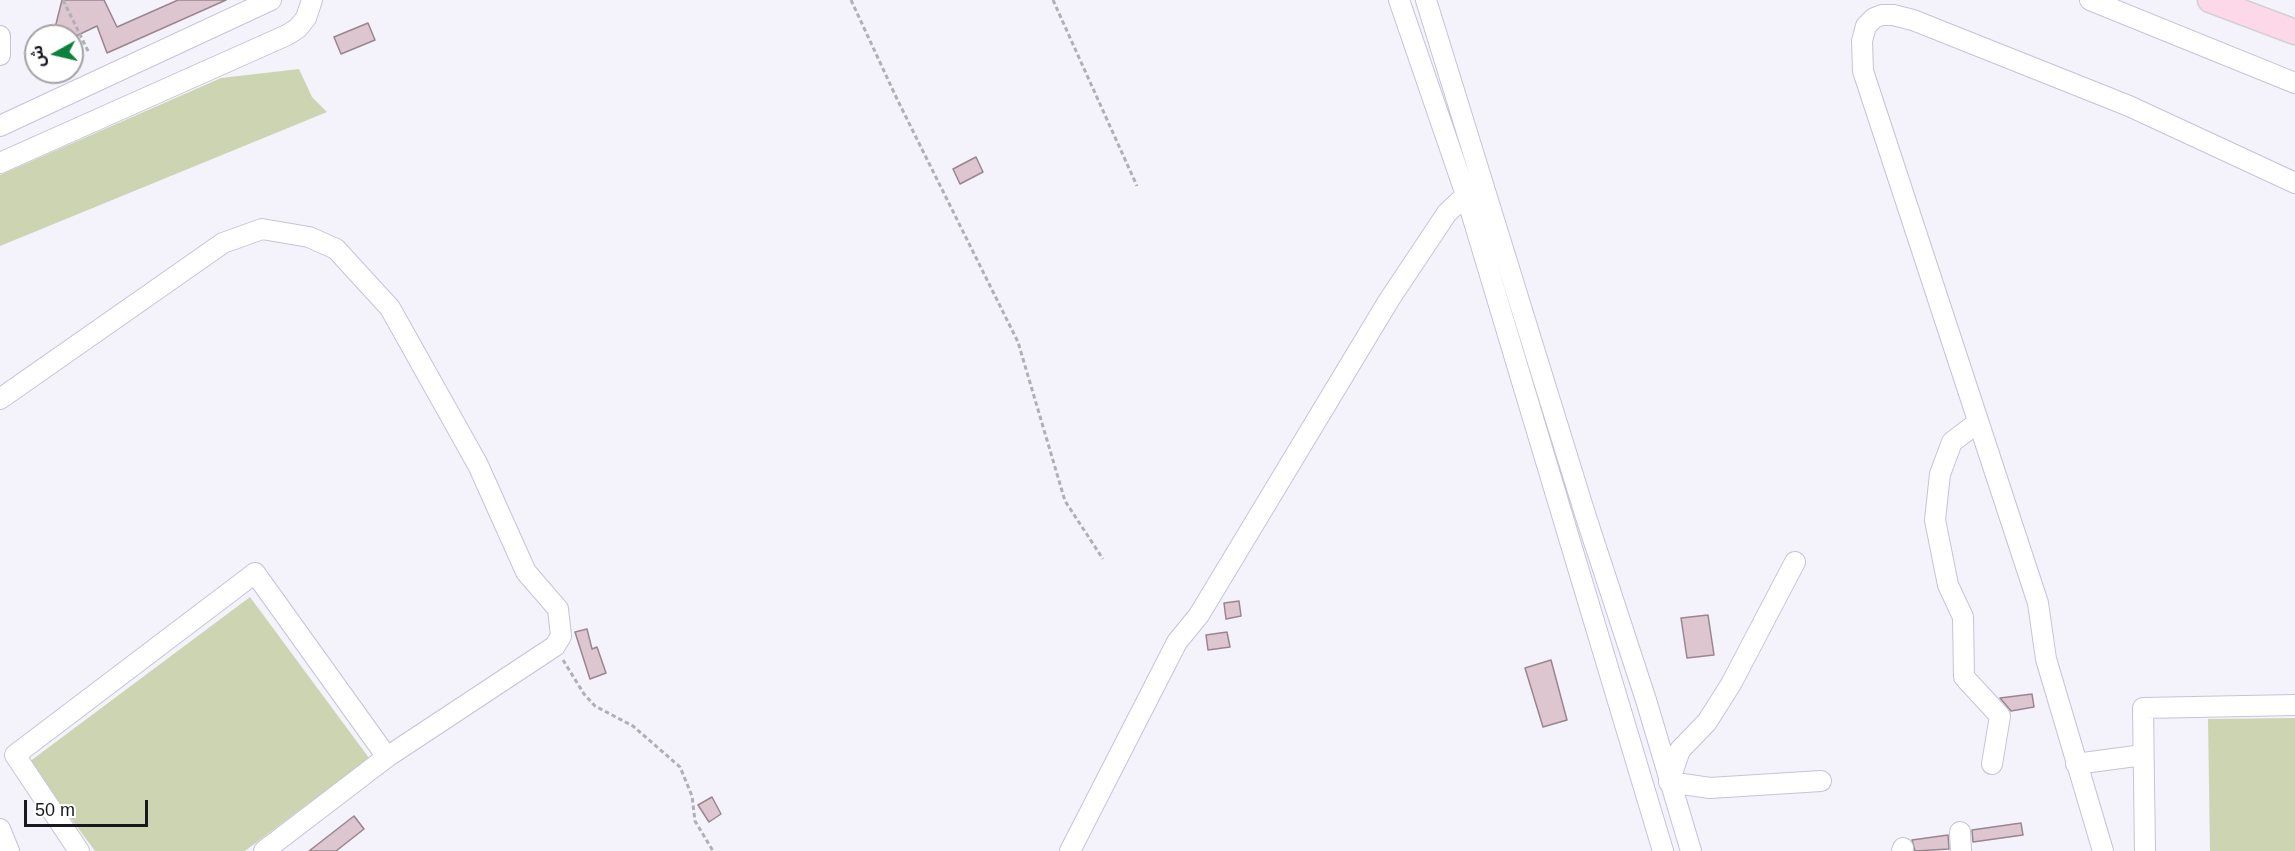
<!DOCTYPE html>
<meta charset="utf-8">
<style>
body{margin:0}
#map{position:relative;width:2295px;height:851px;overflow:hidden;background:#f4f3fc;font-family:Arial,"Noto Sans Arabic",sans-serif}
canvas{display:block}
.north{position:absolute;left:24px;top:24px;width:60px;height:60px;box-sizing:border-box;background:#fff;border:2px solid #a3a3a6;border-radius:50%;rotate:262deg;font-size:16px;font-weight:700;line-height:24px;text-align:center;color:#191820}
.north::after{content:'';display:block;margin:auto;width:21px;height:27px;background:#0c813a;clip-path:polygon(50% 0,100% 100%,50% 72%,0 100%)}
.scale{position:absolute;left:24px;top:800px;width:124px;height:27px;box-sizing:border-box;border:3px solid #191820;border-top:0;padding-left:8px;font-size:18px;line-height:21px;white-space:nowrap;color:#191820;-webkit-text-stroke:4px #fff;paint-order:stroke}
</style>
<div id="map">
<canvas width="2295" height="851"></canvas>
<div class="north">ش</div>
<div class="scale">50 m</div>
</div>
<script>
const ctx = document.querySelector('canvas').getContext('2d');
ctx.lineJoin = 'round';
function fill(path, color) { ctx.fillStyle = color; ctx.fill(path, 'evenodd'); }
const poly = rows => new Path2D(rows.map(r => 'M' + r).join(''));
function trace(path, color, width, dash) { ctx.strokeStyle = color; ctx.lineWidth = width; ctx.lineCap = dash ? 'butt' : 'round'; ctx.setLineDash(dash || []); ctx.stroke(path); }
const green = poly([
 [299,69,312,97,327,112,0,246,0,175,221,78],
 [250,597,369,758,245,851,95,851,29,762],
 [2295,718,2295,851,2210,851,2208,719]
]);
const building = poly([
 [62,0,104,0,117,27,178,0,226,0,107,53,97,26,76,36,53,36,62,0],
 [368,23,375,40,341,54,334,37,368,23],
 [976,157,983,172,960,184,953,169,976,157],
 [1239,601,1241,616,1226,619,1224,603,1239,601],
 [1708,615,1714,655,1687,658,1681,618,1708,615],
 [587,629,592,649,597,647,606,673,590,679,575,632,587,629],
 [1227,632,1230,647,1208,650,1206,635,1227,632],
 [1551,660,1567,720,1543,727,1525,668,1551,660],
 [2032,694,2034,707,2011,711,2000,698,2032,694],
 [712,797,721,814,709,822,698,805,712,797],
 [354,816,364,829,336,851,309,851,354,816],
 [2021,823,2023,835,1973,842,1972,830,2021,823],
 [1948,835,1949,849,1915,851,1912,840,1948,835]
]);
const path = poly([
 [63,0,89,53],
 [851,0,897,99,1018,342,1065,501,1103,559],
 [1053,0,1137,186],
 [563,660,584,694,595,706,633,726,680,767,692,796,695,821,713,851]
]);
const minor = poly([
 [1399,0,1466,195,1663,851],
 [1426,0,1586,517,1646,700,1691,851],
 [2090,0,2295,83],
 [0,36,0,55],
 [0,126,271,0],
 [0,163,287,35,298,28,306,18,312,0],
 [0,399,223,243,262,229,309,237,336,249,390,308,478,465,526,572,558,609,561,636,555,646,387,757,264,851],
 [1977,423,1952,442,1940,474,1935,520,1948,585,1963,617,1964,677,2000,716,1992,764],
 [1795,562,1731,684,1707,722,1680,750,1669,782,1710,788,1821,781],
 [2076,764,2143,755],
 [0,829,9,851],
 [1960,832,1961,851],
 [79,851,15,755,255,573,387,757],
 [1070,851,1177,642,1199,615,1389,300,1447,213,1466,195],
 [1902,851,1903,848],
 [2103,851,2046,659,2038,603,1863,71,1862,41,1866,26,1874,18,1882,15,1893,15,1913,20,2129,106,2295,183],
 [2145,851,2143,708,2295,705]
]);
const major = poly([
 [2210,0,2295,32]
]);
fill(green, '#cdd4b1');
fill(building, '#ddc6d0');
trace(building, '#9a858e', 1.5);
trace(minor, '#c6c3d8', 22);
trace(major, '#d1d1d2', 27);
trace(path, '#b0afb8', 3, [4.5, 3]);
trace(minor, '#fff', 20);
trace(major, '#fdd8e9', 24);
</script>
